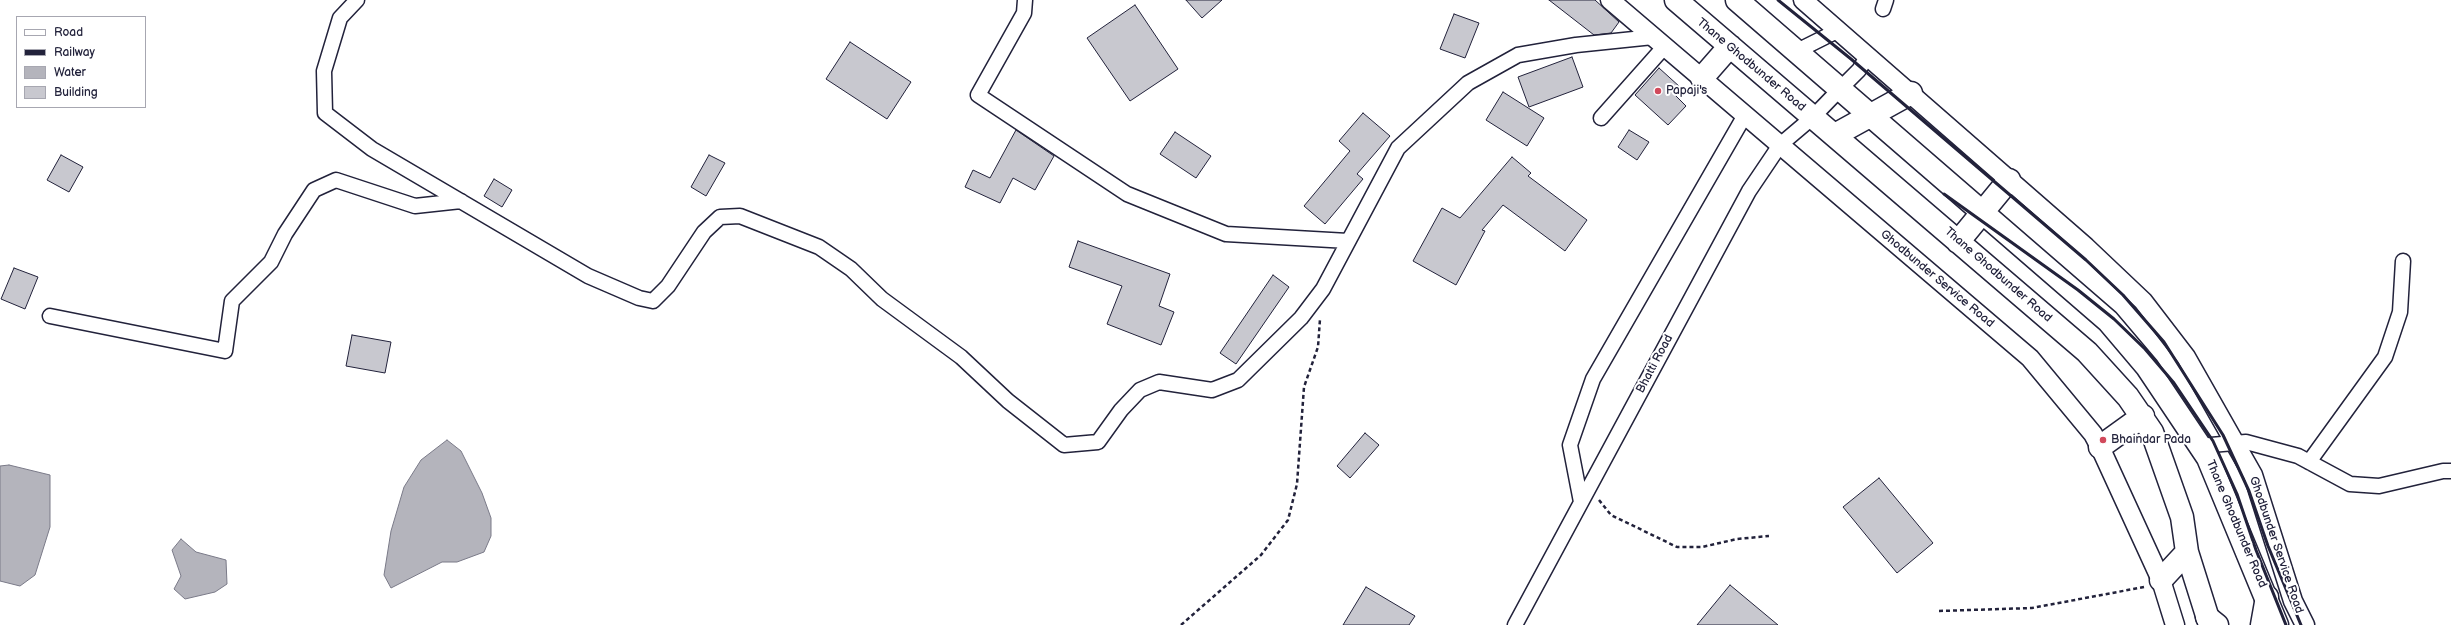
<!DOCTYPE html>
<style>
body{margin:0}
#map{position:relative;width:2451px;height:625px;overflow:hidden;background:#fff;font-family:"Balsamiq Sans",sans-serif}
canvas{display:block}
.legend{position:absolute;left:16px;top:16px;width:130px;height:92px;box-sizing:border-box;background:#fff;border:1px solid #a7a7b1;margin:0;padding:5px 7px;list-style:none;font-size:12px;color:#22223b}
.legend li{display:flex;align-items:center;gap:8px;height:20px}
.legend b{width:20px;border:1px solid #a7a7b1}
</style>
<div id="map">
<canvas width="2451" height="625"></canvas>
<ul class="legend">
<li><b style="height:5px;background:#fff"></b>Road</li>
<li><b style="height:5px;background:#22223b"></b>Railway</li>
<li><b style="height:11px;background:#b4b4bc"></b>Water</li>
<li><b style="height:11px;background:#c8c8cf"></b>Building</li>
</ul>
</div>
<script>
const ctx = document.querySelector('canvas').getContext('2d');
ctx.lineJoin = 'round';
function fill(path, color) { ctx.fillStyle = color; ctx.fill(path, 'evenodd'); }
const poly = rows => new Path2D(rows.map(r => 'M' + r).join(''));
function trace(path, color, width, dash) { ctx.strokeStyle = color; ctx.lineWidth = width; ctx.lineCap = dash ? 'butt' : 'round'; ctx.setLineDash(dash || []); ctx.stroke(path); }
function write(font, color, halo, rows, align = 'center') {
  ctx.font = font + ' "Balsamiq Sans",sans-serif'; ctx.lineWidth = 4; ctx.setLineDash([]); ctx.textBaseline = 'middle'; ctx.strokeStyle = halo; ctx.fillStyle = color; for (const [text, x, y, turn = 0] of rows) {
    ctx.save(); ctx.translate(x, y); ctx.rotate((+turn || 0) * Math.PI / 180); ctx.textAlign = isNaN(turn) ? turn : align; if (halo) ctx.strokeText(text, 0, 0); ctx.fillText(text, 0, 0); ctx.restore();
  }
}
const water = poly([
 [447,440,461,451,482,493,491,518,491,536,484,552,457,562,442,562,391,588,384,575,391,531,404,487,421,460,447,440],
 [9,465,50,475,50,527,35,575,20,586,0,581,0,466,9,465],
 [181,539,196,552,226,560,227,584,215,592,185,599,174,589,181,576,172,550,181,539]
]);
const building = poly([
 [1186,0,1222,0,1202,18,1186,0],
 [1549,0,1595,0,1619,22,1611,33,1594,35,1549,0],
 [1135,5,1178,69,1130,101,1087,38,1135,5],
 [1454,14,1479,23,1465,58,1440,49,1454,14],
 [850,42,911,82,887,119,826,79,850,42],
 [1572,57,1583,87,1529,107,1518,77,1572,57],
 [1659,68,1680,87,1674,94,1686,106,1668,125,1635,95,1659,68],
 [1503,92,1544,118,1527,146,1486,120,1503,92],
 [1363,113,1390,136,1357,174,1363,179,1325,224,1304,206,1350,151,1339,141,1363,113],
 [1016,130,1054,156,1035,190,1013,178,1000,203,965,187,973,170,990,178,1016,130],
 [1629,130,1649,142,1637,160,1618,147,1629,130],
 [1175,132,1211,156,1196,178,1160,154,1175,132],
 [61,155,83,167,69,192,47,180,61,155],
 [709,155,725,163,706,196,691,187,709,155],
 [1512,157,1531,173,1528,176,1587,220,1565,251,1503,205,1482,230,1485,231,1456,285,1413,261,1442,208,1460,218,1512,157],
 [494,179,512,190,502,207,484,196,494,179],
 [1078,241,1170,274,1159,306,1174,312,1161,345,1107,324,1122,286,1069,267,1078,241],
 [14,268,38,277,25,309,1,299,14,268],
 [1273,275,1289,287,1236,364,1220,353,1273,275],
 [352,335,391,342,385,373,346,366,352,335],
 [1365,433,1379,445,1350,478,1337,466,1365,433],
 [1879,478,1933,543,1897,573,1843,507,1879,478],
 [1730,585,1778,625,1697,625,1730,585],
 [1366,587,1415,616,1409,625,1343,625,1366,587]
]);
const path = poly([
 [1599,500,1611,515,1677,547,1702,547,1737,539,1769,536],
 [1939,611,2032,608,2144,587],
 [1181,625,1261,555,1288,520,1297,484,1304,387,1318,347,1320,319]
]);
const minor = poly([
 [357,0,340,18,324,71,325,113,372,149,588,276,639,298,653,301,668,286,704,232,720,217,740,216,819,247,851,269,882,299,961,357,1008,401,1064,445,1098,442,1121,410,1140,390,1159,382,1212,390,1238,380,1301,318,1323,289,1398,148,1468,83,1518,55,1576,45,1653,37],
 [1025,0,1024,13,978,95,1127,194,1226,234,1348,241],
 [1883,9,1886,0],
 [1797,51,1839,30],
 [1601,118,1665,46],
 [50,316,225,351,232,301,271,262,285,234,314,190,336,180,415,206,461,201],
 [2199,446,2246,442,2298,456,2350,484,2379,486,2443,471,2451,471],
 [2309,462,2385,357,2400,312,2403,261],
 [1581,502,1570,445,1593,379,1745,115],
 [1515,625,1749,191,1780,145,1813,117,1841,88,1859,70,1868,55]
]);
const tertiary = poly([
 [1610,0,2030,358,2093,434,2100,447,2161,580,2175,625],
 [1803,0,2086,247,2143,301,2186,357,2253,475,2293,601,2305,625]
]);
const primary = poly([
 [1676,0,2087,352,2128,397,2152,432,2182,517,2187,552,2210,625],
 [1737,0,2108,321,2147,367,2208,458,2277,625],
 [1702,78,1730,46],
 [1835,135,1911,93],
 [1958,242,2009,180],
 [2100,447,2143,416],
 [2161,580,2187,552]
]);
const trunk = poly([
 [2207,617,2217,625],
 [2262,625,2267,597]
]);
const rail = poly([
 [1778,0,1851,59,2086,260,2123,295,2164,342,2223,435,2249,491,2268,546,2301,625],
 [1944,194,2078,290,2114,319,2145,349,2174,383,2213,441,2237,494,2256,550,2286,625]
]);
const markers = [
 [1658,91,4,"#d1495b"],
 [2103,440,4,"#d1495b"]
];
const streetNames = [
 ["Thane Ghodbunder Road",1751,65,40],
 ["Thane Ghodbunder Road",1998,275,41],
 ["Ghodbunder Service Road",1937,279,40],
 ["Bhatti Road",1655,364,-62],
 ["Thane Ghodbunder Road",2236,524,67],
 ["Ghodbunder Service Road",2276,545,71]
];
const poiNames = [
 ["Papaji's",1666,91],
 ["Bhaindar Pada",2111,440]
];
fill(water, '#b4b4bc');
trace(water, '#7a7a88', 1);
fill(building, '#c8c8cf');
trace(building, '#22223b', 1);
trace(minor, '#22223b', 17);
trace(tertiary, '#22223b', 21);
trace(primary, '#22223b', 25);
trace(trunk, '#22223b', 25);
trace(path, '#22223b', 2.5, [4, 3]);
trace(minor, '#fff', 14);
trace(tertiary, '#fff', 18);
trace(primary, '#fff', 22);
trace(trunk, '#fff', 22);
trace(rail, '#22223b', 3);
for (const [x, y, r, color] of markers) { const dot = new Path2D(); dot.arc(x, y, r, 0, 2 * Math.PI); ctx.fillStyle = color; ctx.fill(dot); trace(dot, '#fff', 1.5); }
write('12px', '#22223b', '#fff', streetNames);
write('12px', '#22223b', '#fff', poiNames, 'left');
</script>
